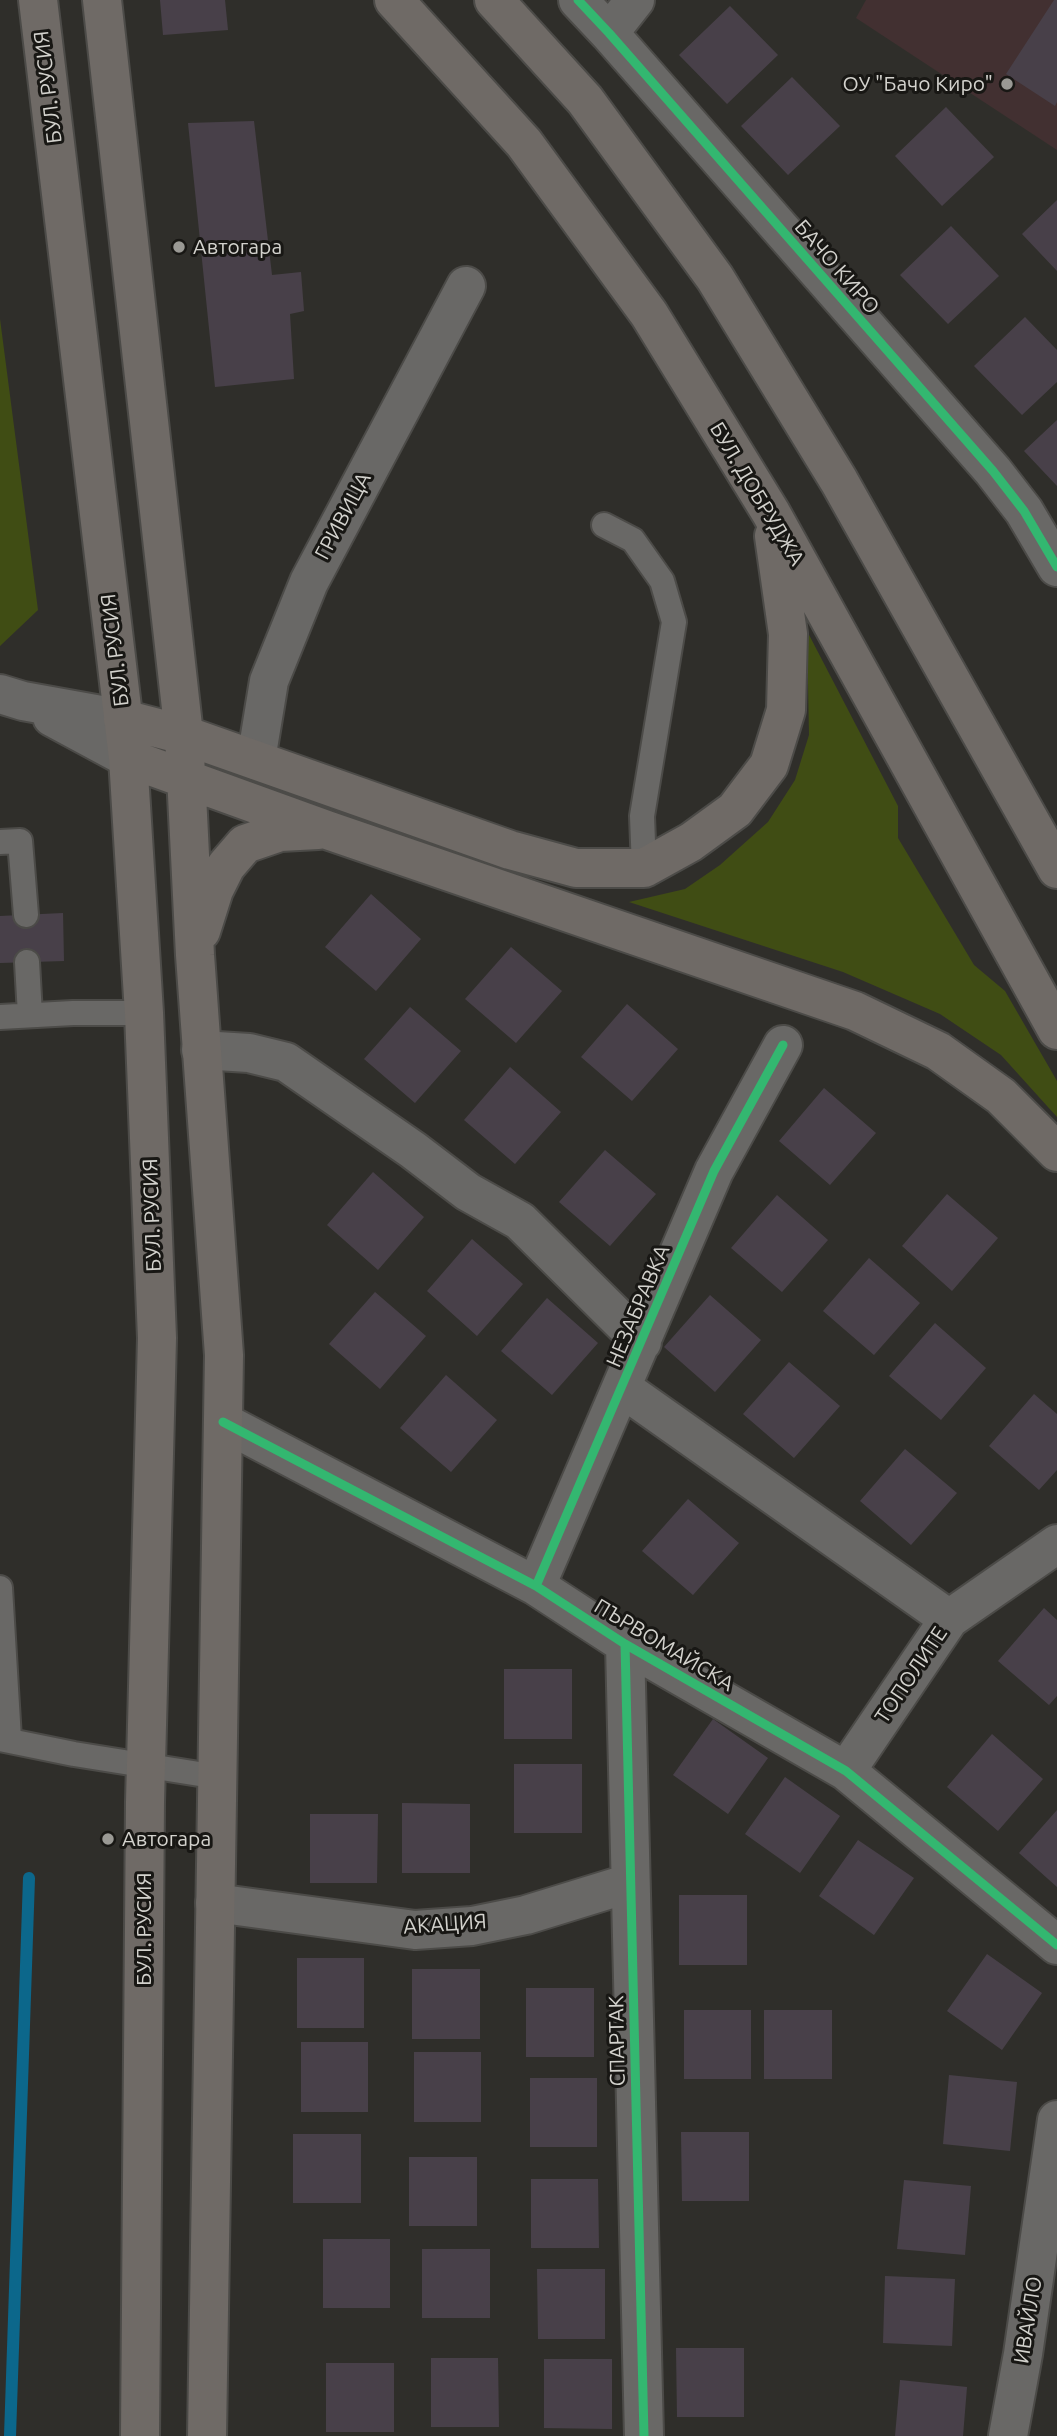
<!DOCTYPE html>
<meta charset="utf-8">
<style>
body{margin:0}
canvas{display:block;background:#2f2e2a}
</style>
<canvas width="1057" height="2436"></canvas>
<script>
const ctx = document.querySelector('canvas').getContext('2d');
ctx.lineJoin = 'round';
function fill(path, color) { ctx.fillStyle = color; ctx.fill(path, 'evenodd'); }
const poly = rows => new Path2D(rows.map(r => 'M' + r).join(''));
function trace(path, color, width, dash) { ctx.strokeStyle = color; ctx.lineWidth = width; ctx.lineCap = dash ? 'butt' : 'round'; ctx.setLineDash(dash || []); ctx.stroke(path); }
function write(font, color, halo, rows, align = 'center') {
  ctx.font = font + ' Ubuntu,sans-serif'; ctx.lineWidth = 6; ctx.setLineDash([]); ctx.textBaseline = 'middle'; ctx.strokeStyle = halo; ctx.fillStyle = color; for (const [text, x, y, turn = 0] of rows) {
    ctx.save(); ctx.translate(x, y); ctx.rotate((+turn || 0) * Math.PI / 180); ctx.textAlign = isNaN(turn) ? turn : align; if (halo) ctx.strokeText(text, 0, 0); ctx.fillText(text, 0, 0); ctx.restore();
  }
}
const education = poly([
 [866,0,1057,0,1057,150,856,18]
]);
const green = poly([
 [0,319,38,610,0,646],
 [807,631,898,806,898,838,974,965,1005,991,1057,1081,1057,1117,1001,1055,940,1014,843,972,629,902,685,889,720,865,768,822,795,780,809,735]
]);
const stream = poly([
 [10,2436,29,1878]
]);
const building = poly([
 [160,0,225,0,228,30,163,35],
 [1054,0,1057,0,1057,102,1055,106,1006,74],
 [730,6,778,55,727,104,679,55],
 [792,77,840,126,788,175,741,126],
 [946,107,994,157,942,206,895,156],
 [254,121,272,275,301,272,304,311,290,314,294,379,215,387,188,123],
 [1057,200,1057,271,1022,234],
 [951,226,999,276,948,324,900,275],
 [1025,317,1057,350,1057,382,1022,415,974,366],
 [1057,420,1057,486,1024,451],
 [371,894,421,939,376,991,325,947],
 [63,913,64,961,0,963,0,916],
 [511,947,562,991,516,1043,465,999],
 [627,1004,678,1049,632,1101,581,1057],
 [410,1007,461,1051,415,1103,364,1059],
 [510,1067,561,1112,515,1164,464,1120],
 [824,1088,876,1133,830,1185,779,1141],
 [605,1150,656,1194,610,1246,559,1202],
 [373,1172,424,1217,378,1270,327,1225],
 [947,1194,998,1238,952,1291,902,1246],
 [777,1195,828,1240,782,1292,731,1248],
 [472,1239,523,1284,477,1336,427,1291],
 [869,1258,920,1303,874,1355,823,1311],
 [375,1292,426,1336,380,1389,329,1344],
 [710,1295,761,1340,715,1392,664,1347],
 [547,1298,598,1343,552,1395,501,1351],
 [935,1323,986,1368,941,1420,889,1376],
 [789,1362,840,1406,794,1458,743,1414],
 [446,1375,497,1420,451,1472,400,1428],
 [1034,1394,1057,1414,1057,1470,1039,1490,989,1446],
 [905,1449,957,1493,911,1545,860,1501],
 [688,1499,739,1543,693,1595,642,1551],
 [1044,1608,1057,1620,1057,1696,1049,1705,998,1661],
 [504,1669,572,1669,572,1739,504,1739],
 [713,1719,768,1758,728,1814,673,1775],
 [992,1734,1043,1779,998,1831,947,1787],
 [514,1764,582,1764,582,1833,514,1833],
 [785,1777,840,1816,800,1873,745,1834],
 [402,1803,470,1804,470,1873,402,1873],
 [1057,1810,1057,1887,1019,1853],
 [310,1814,378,1814,377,1883,310,1883],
 [858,1840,914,1878,874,1935,819,1896],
 [679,1895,747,1895,747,1965,679,1965],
 [987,1954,1042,1993,1002,2050,947,2011],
 [297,1958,364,1958,364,2028,297,2028],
 [412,1969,480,1969,480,2039,412,2039],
 [526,1988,594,1988,594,2057,526,2057],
 [684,2010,751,2010,751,2079,684,2079],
 [764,2010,832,2010,832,2079,764,2079],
 [301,2042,368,2042,368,2112,301,2112],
 [414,2052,481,2052,481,2122,414,2122],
 [949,2075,1017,2082,1010,2151,943,2144],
 [530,2078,597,2078,597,2147,530,2147],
 [681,2132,749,2132,749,2201,682,2201],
 [293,2134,361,2134,361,2203,293,2203],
 [409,2157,477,2157,477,2226,409,2226],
 [531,2179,598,2179,599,2248,531,2248],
 [904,2180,971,2186,965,2255,897,2249],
 [323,2239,390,2239,390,2308,323,2308],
 [422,2249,490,2249,490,2318,422,2318],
 [537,2269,605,2269,605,2339,538,2339],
 [885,2276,955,2279,952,2346,883,2343],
 [676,2348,744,2348,744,2417,677,2417],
 [431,2358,498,2358,499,2427,431,2427],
 [544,2359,612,2359,612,2429,544,2428],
 [326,2363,394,2363,394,2432,326,2432],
 [900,2380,967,2387,963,2436,895,2436]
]);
const lane = poly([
 [604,525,633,540,662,581,674,622,642,816,644,868],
 [0,842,20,841,26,915],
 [27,962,30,1015],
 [0,1017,73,1013,144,1013],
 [0,1588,9,1739],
 [0,1739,74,1754,218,1777]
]);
const street = poly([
 [578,0,609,33,993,471,1024,511,1057,567],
 [609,33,635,0],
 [0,694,23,701,123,719],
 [52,717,128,758],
 [256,760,269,681,309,582,466,286],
 [201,1050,249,1053,286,1062,413,1150,468,1192,520,1221,642,1342],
 [622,1388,949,1619],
 [223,1422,536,1586,625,1644,846,1771,1057,1945],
 [536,1586,714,1171,783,1045],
 [625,1644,644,2436],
 [846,1771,949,1619,1057,1544],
 [215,1903,415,1930,472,1926,526,1915,630,1883],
 [1008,2436,1023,2354,1057,2120]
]);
const secondary = poly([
 [38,0,128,758,144,1013,157,1338,145,1802,140,2436],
 [102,0,184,735,195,955,224,1355,207,2436],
 [394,0,524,143,649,314,771,513,1057,1030],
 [494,0,585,100,715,278,839,481,1057,869],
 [123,719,184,735,510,850,576,868,644,868,691,842,735,810,769,765,786,710,788,634,774,536],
 [128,758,327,830,855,1011,938,1051,1001,1096,1057,1152],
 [201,931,214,890,226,866,245,844,280,832,318,830]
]);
const cycleway = poly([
 [578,0,609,33,993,471,1024,511,1057,567],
 [223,1422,536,1586,625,1644,846,1771,1057,1945],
 [536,1586,714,1171,783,1045],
 [625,1644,644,2436]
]);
const markers = [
 [1007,84,7,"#9a9994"],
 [179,247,7,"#9a9994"],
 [108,1839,7,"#9a9994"]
];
const poiNames = [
 ["ОУ \"Бачо Киро\"",993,84,"right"],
 ["Aвтогара",193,247],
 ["Автогара",122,1839]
];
const streetNames = [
 ["БУЛ. РУСИЯ",48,87,-97],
 ["БАЧО КИРО",837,267,49],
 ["БУЛ. ДОБРУДЖА",757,494,59],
 ["ГРИВИЦА",343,516,-62],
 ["БУЛ. РУСИЯ",115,650,-97],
 ["БУЛ. РУСИЯ",152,1215,-92],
 ["НЕЗАБРАВКА",638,1306,-67],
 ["ПЪРВОМАЙСКА",664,1645,31],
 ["ТОПОЛИТЕ",911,1675,-56],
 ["АКАЦИЯ",445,1924,-4],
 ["БУЛ. РУСИЯ",144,1929,-90],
 ["СПАРТАК",617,2041,-91],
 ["ИВАЙЛО",1028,2320,-81]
];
fill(education, '#423031');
fill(green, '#404d14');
trace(stream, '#0c678b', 12);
fill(building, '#484049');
trace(lane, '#4c4b48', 28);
trace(street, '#4c4b48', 42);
trace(secondary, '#4c4b48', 42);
trace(lane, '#696866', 24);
trace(street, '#696866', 38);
trace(secondary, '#6f6a66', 38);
trace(cycleway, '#33b770', 9);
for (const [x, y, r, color] of markers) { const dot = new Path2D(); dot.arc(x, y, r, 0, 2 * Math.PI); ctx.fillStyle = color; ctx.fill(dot); trace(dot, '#181714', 2.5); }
write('21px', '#d3d2cd', '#181714', poiNames, 'left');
write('21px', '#d3d2cd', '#181714', streetNames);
</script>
